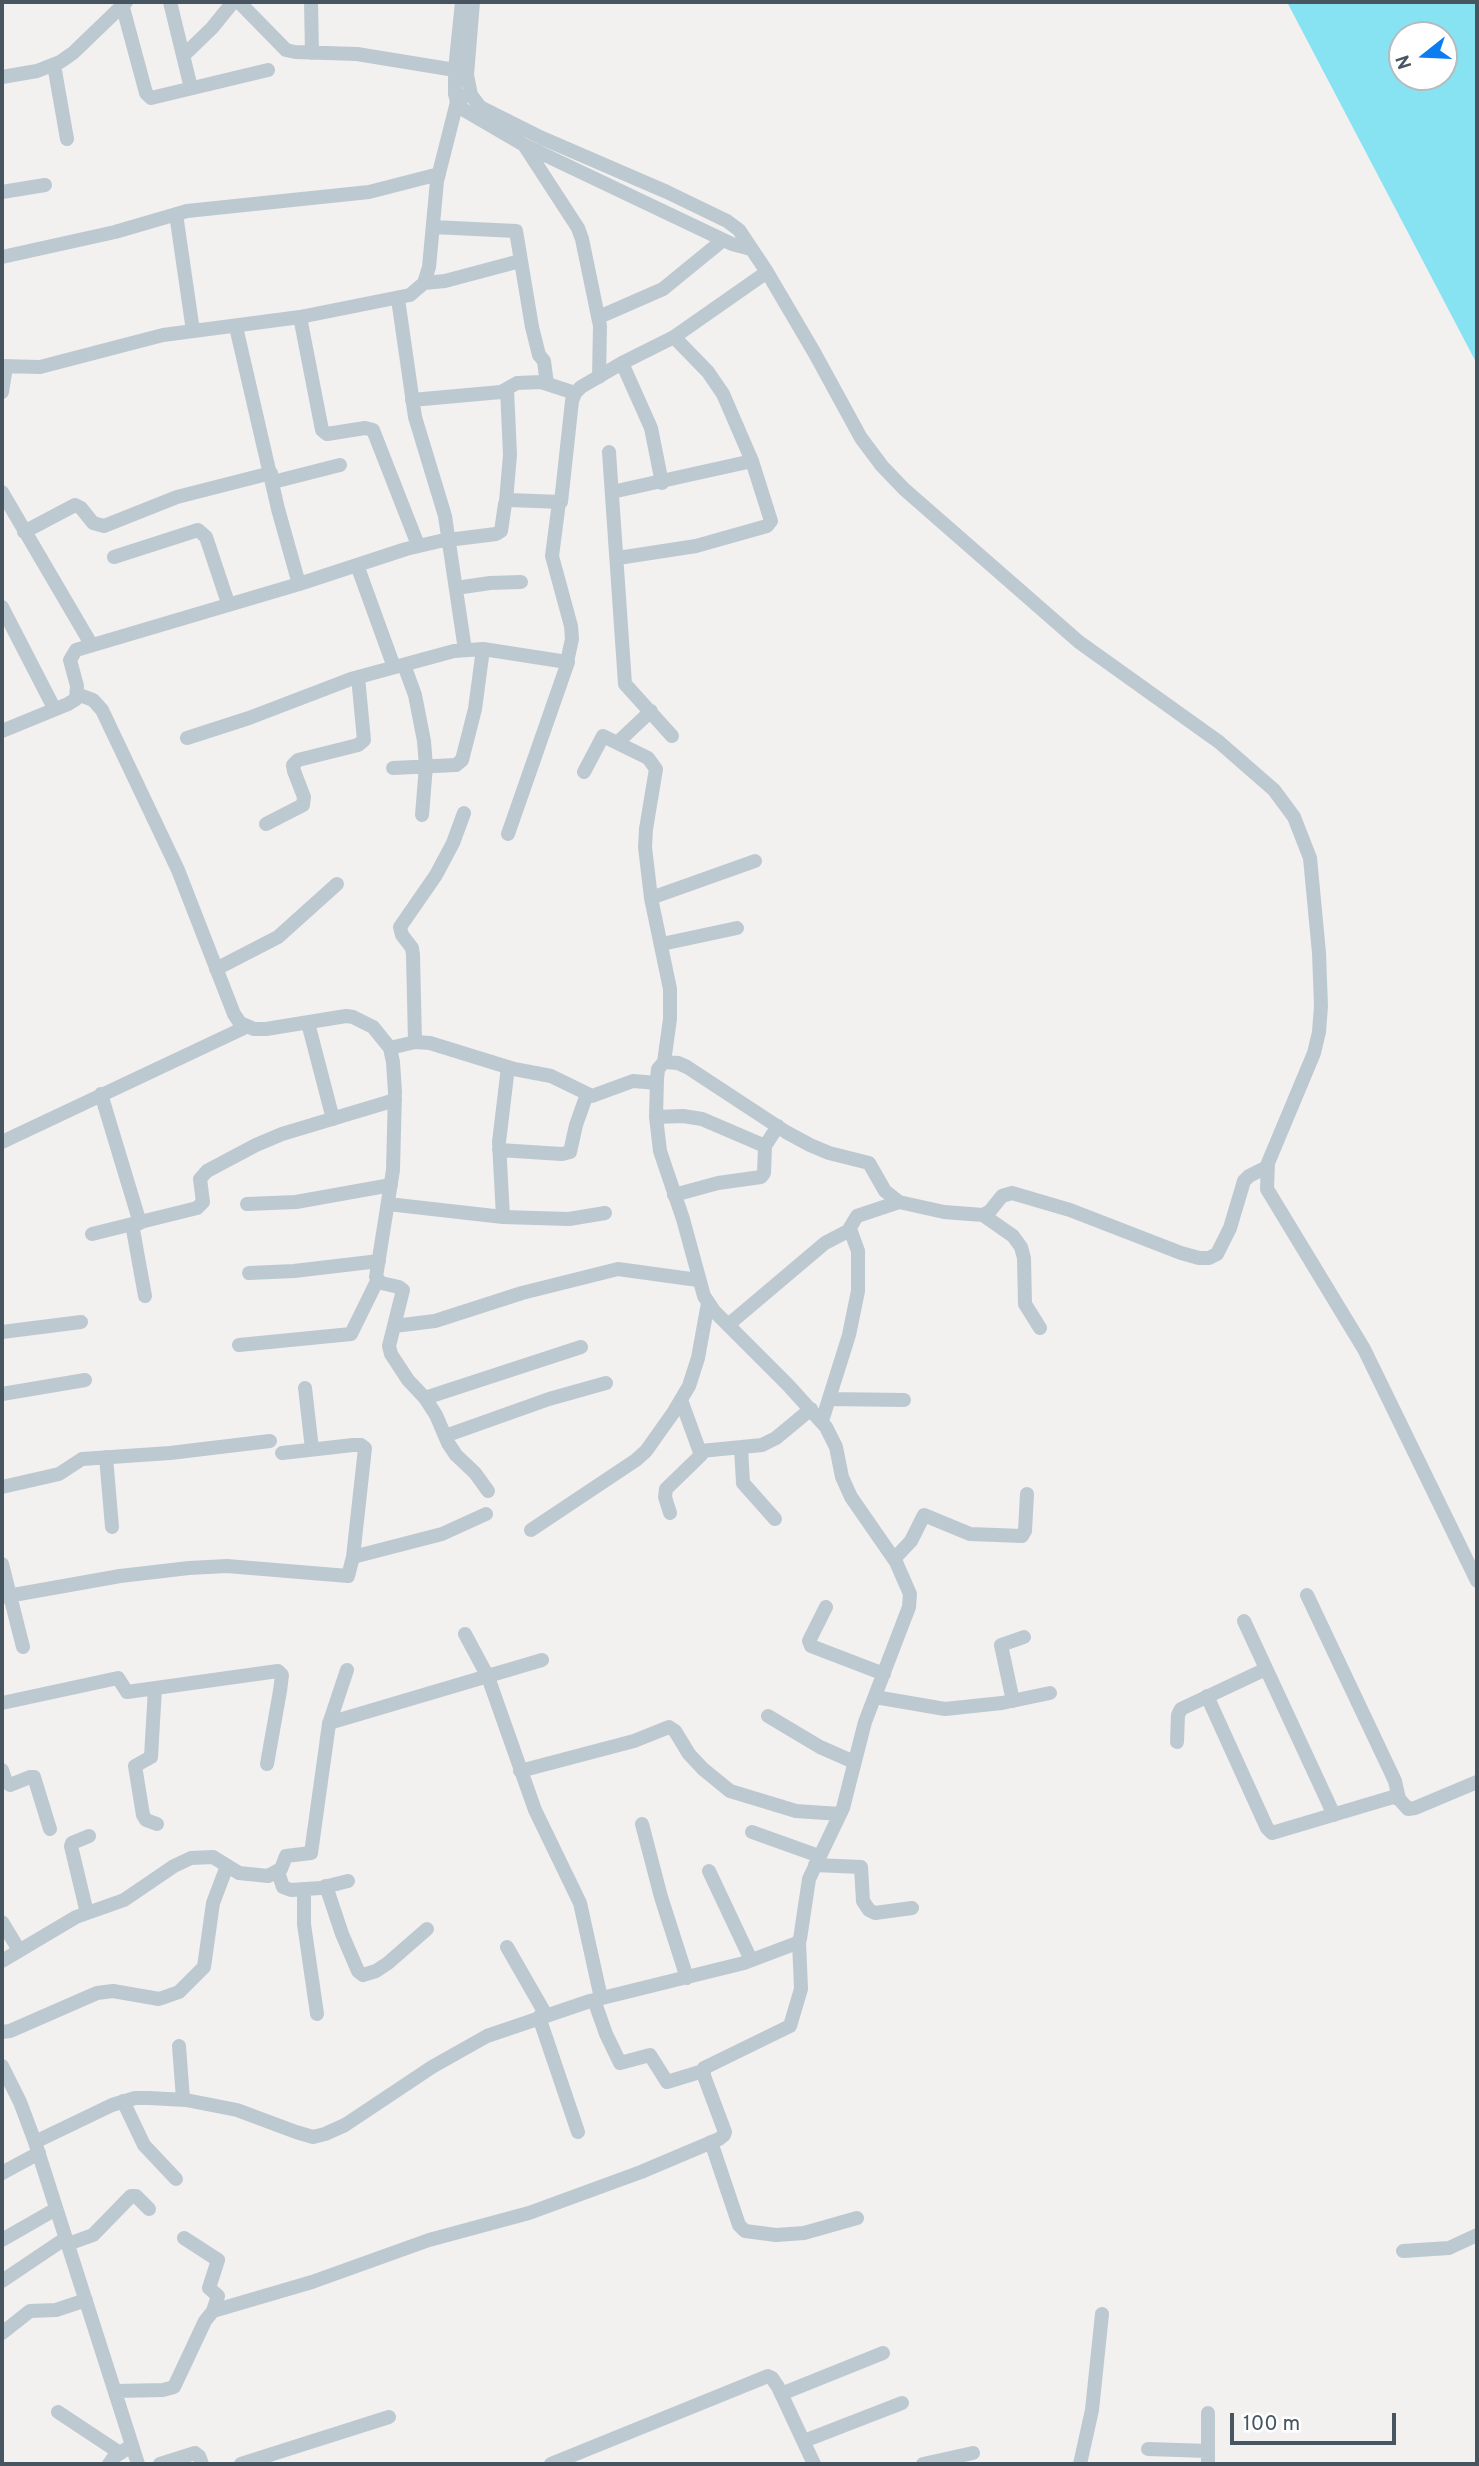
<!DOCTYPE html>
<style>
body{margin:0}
#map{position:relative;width:1479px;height:2466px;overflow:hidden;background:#f3f0f0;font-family:Overpass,sans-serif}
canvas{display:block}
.frame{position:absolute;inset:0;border:4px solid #475560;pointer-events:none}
.north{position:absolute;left:1388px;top:21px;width:70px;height:70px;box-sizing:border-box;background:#fff;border:2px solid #b5bbbf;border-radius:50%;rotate:252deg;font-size:19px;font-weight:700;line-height:28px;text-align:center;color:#475560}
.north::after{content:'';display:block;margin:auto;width:24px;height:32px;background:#0c7df1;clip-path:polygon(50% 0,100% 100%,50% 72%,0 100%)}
.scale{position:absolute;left:1230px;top:2413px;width:166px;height:32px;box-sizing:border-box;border:4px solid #475560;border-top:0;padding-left:9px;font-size:21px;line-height:24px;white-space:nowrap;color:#475560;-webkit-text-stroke:5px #fff;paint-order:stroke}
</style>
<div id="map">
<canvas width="1479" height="2466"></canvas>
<div class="frame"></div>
<div class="north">N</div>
<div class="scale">100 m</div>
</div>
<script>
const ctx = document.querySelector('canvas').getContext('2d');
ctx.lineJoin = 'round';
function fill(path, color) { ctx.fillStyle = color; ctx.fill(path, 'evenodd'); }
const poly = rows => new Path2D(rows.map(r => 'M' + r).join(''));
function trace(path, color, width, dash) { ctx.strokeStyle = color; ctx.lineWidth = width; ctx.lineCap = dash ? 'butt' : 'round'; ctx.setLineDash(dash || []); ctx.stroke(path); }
const water = poly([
 [1287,2,1477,2,1477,364],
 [1402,35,1444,35,1444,77,1402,77]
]);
const minor = poly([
 [170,2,191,88],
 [239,2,286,50,295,52,357,54,455,70],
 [311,2,312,53],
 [462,2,455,70,455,94,457,102,464,110,524,145,732,244,751,249],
 [473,2,467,75,471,95,480,107,542,138,667,192,727,221,739,230,767,272,814,352,861,438,882,466,904,489,1079,642,1219,742,1274,790,1294,817,1310,858,1319,953,1321,1006,1319,1032,1314,1053,1268,1163,1267,1189,1364,1349,1477,1581],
 [122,4,146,93,151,98,268,70],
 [184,55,212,28,233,2],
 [54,65,67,139],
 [2,77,37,71,60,62,73,53,126,2],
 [524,145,578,228,582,239,600,326,599,377],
 [2,192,45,185],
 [176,214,193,331],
 [433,227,516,231,532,327,539,355,544,361,547,384],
 [2,257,115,232,187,211,369,192,439,174],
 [424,283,445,281,520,261],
 [398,299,415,417,445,516,465,650],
 [300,317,322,430,327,434,365,428,373,430,418,545],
 [599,317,663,289,723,240],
 [236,327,278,509,299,584],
 [622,363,651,428,662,483],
 [2,366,40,367,163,335,300,317,410,295,424,283,429,267,437,181,457,102,470,92],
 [2,392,6,367],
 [412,400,501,392,517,383,541,382,575,393],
 [609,452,625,684,672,736],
 [273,482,340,465],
 [2,492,91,644],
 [612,492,752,461],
 [506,501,510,455,507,389],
 [24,532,75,505,81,508,93,523,104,526,177,497,271,473],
 [114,557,198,530,206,537,228,603],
 [618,558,696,546,767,526,771,521,752,461,723,394,708,372,674,337],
 [357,565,394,667],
 [456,588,490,583,521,582],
 [2,607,54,708],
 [404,665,415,695,424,741,426,766,422,815],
 [77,694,93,700,102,710,178,870,234,1014,240,1023,254,1029,266,1029,346,1016,353,1017,373,1027,390,1048,393,1062,395,1092,393,1170,376,1277,381,1283,399,1287,403,1290,394,1326],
 [2,731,68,704,76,699,77,686,70,660,76,650,299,584,406,549,440,541,496,534,501,531,505,504,509,500,561,502,572,401,575,393,581,387,622,363,674,337,767,272],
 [187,738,249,718,351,679,454,651,483,649,567,662,572,639,571,626,552,556,559,502],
 [617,743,651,711],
 [393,768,456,765,462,760,475,709,483,649],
 [584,772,603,736,648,758,656,769,646,829,645,847,651,898,670,989,670,1019,664,1062],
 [266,824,303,805,304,797,294,771,293,765,298,760,358,745,364,740,358,677],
 [508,834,568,662],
 [651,898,755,861],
 [662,944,737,928],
 [216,969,278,937,337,884],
 [308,1023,333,1119],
 [415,1042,413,955,412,948,402,935,400,927,436,875,453,843,464,813],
 [390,1048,415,1042,430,1043,514,1069,551,1076,592,1096,633,1081,657,1083],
 [101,1094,140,1223],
 [656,1117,683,1116,702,1119,765,1146],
 [2,1142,246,1027],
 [499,1150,562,1154,570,1152,576,1125,587,1094],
 [674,1195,718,1183,761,1177,764,1173,765,1146,778,1126],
 [247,1204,296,1202,391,1185],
 [388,1204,503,1217,569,1219,605,1213],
 [983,1215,1013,1236,1021,1247,1024,1258,1025,1304,1040,1328],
 [503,1217,499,1142,508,1067],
 [132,1224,145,1296],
 [92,1234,197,1208,203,1202,200,1179,207,1171,256,1145,282,1134,395,1100],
 [249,1273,294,1271,379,1261],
 [728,1325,825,1243,848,1231,857,1216,899,1202],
 [2,1332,81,1322],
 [239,1345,351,1334,377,1281],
 [305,1388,312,1449],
 [2,1394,85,1380],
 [425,1398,581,1347],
 [829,1399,904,1400],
 [822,1421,849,1335,858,1291,858,1251,850,1229],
 [445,1436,549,1399,606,1383],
 [741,1447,743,1483,775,1519],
 [701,1451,762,1445,776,1438,811,1409],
 [106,1457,112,1527],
 [2,1487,59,1474,82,1459,170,1453,270,1441],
 [488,1491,475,1473,456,1455,448,1443,436,1415,425,1398,408,1380,391,1354,389,1346,394,1326,435,1321,522,1293,618,1269,698,1280],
 [670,1513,665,1497,666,1489,701,1455,681,1400],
 [531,1530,636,1460,646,1451,673,1413,689,1386,698,1358,708,1303],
 [353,1557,442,1534,486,1514],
 [894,1559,911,1541,924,1515,970,1534,1022,1536,1025,1531,1027,1494],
 [2,1564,23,1647],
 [1307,1595,1395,1781,1399,1799],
 [2,1597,120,1576,189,1568,227,1566,348,1576,353,1557,365,1448,361,1445,353,1445,282,1453],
 [826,1607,809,1641,811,1646,884,1674],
 [1244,1621,1334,1815],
 [465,1634,488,1677,535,1810,580,1903,601,1998],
 [155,1688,151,1757,135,1766,143,1815,146,1820,157,1824],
 [1207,1696,1267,1828,1272,1833,1393,1797,1399,1799,1408,1809,1415,1808,1477,1782],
 [875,1697,945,1709,1002,1703,1050,1693],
 [1013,1701,1001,1645,1024,1637],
 [2,1703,118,1678,127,1692,278,1671,282,1675,280,1691,267,1764],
 [768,1716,820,1747,854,1762],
 [329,1723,542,1660],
 [1177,1742,1178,1715,1181,1709,1266,1669],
 [2,1770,6,1782,10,1785,30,1777,34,1777,50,1829],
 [520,1771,634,1741,669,1727,675,1731,689,1754,703,1769,730,1791,796,1811,840,1814],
 [642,1824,661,1897,687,1978],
 [752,1832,819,1856],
 [815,1865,861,1867,863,1901,869,1910,875,1913,912,1908],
 [709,1871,751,1960],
 [278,1872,283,1887,291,1890,320,1888,348,1881],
 [326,1886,342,1934,358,1971,363,1975,376,1971,388,1963,427,1929],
 [304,1889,304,1924,317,2014],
 [87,1913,71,1846,72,1843,89,1836],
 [2,1922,19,1950],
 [507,1947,546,2015],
 [2,1961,76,1917,124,1900,174,1866,191,1858,213,1857,239,1873,268,1876,281,1869,286,1856,311,1853,329,1724,347,1670],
 [594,2000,606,2034,620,2063,650,2055,667,2082,703,2071],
 [539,2017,578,2132],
 [2,2032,10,2031,97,1993,113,1991,159,1999,179,1992,204,1967,213,1903,227,1866],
 [179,2046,183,2099],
 [2,2066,20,2102,35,2142,138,2464],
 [123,2101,144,2145,176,2179],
 [35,2142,112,2105,135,2098,149,2098,186,2100,237,2110,296,2132,313,2137,325,2134,345,2125,432,2067,487,2036,590,2001,744,1963,797,1943,800,1939,809,1879,843,1808,865,1722,909,1607,910,1594,896,1562,851,1497,842,1477,836,1447,826,1427,788,1385,714,1311,704,1296,683,1219,660,1151,656,1117,657,1079,658,1069,664,1062,678,1063,687,1067,786,1132,810,1145,829,1153,869,1163,885,1191,899,1202,944,1212,983,1215,990,1211,1002,1196,1012,1193,1070,1210,1181,1253,1199,1258,1209,1258,1217,1254,1230,1228,1244,1181,1249,1176,1267,1167],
 [711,2142,739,2225,745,2231,776,2235,804,2233,857,2218],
 [2,2173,39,2153],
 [184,2238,218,2260,209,2288,218,2296,213,2311],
 [2,2240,56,2209],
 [68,2244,93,2235,131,2196,136,2196,149,2209],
 [1403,2251,1449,2248,1477,2235],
 [2,2281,66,2238],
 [2,2333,30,2311,56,2310,86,2300],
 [115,2391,163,2390,174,2387,205,2321,213,2311,312,2282,429,2240,529,2213,641,2172,719,2139,724,2135,725,2132,704,2076,704,2068,790,2026,801,1989,799,1941],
 [781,2394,883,2353],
 [58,2412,120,2453],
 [804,2441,902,2403],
 [1148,2449,1208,2451],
 [109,2464,114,2457,128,2448],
 [160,2464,195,2453,199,2456,202,2464],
 [241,2464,389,2417],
 [551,2464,768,2376,772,2378,778,2387,814,2464],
 [923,2464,973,2453],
 [1080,2464,1092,2410,1102,2314],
 [1208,2464,1208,2413]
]);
fill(water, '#87e2f2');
trace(minor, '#bdc9d1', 14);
</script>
